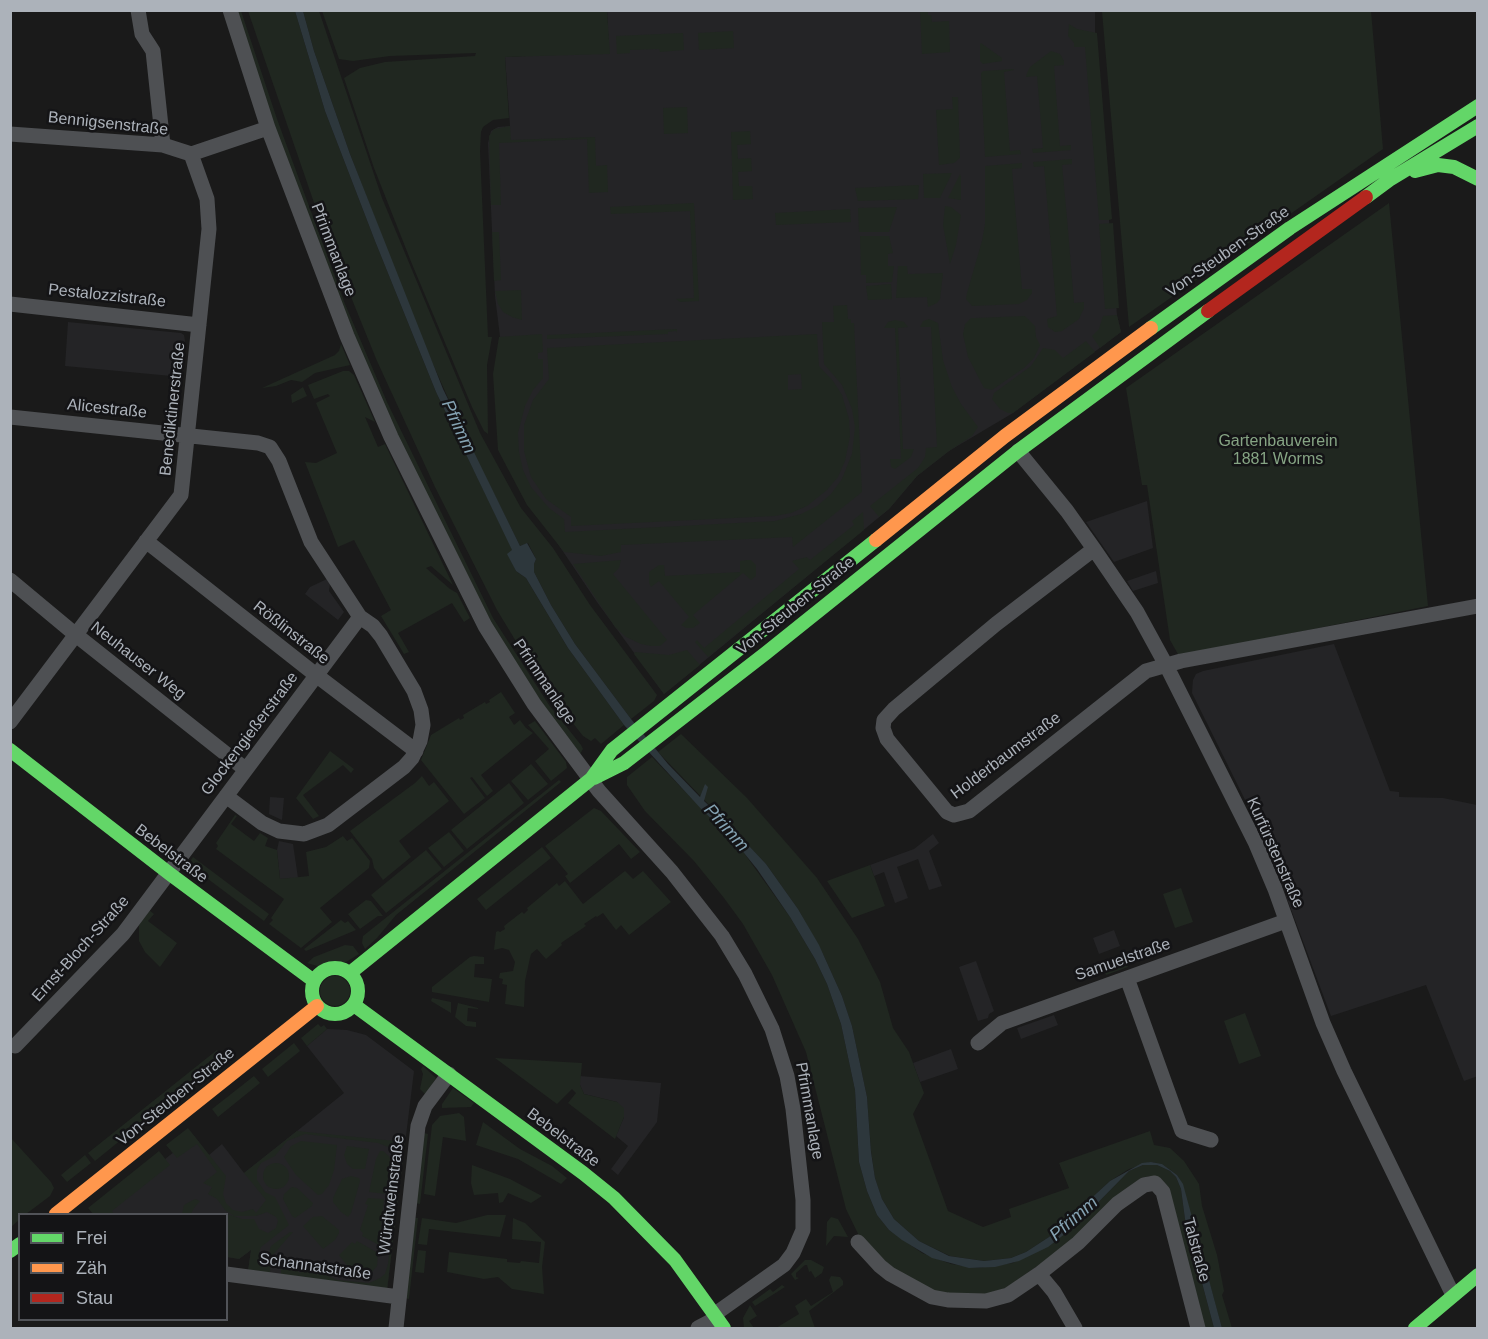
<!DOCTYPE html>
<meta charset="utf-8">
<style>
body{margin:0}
#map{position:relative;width:1488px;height:1339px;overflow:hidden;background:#1a1a1a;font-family:Helvetica,sans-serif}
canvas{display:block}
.frame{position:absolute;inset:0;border:12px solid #acb2ba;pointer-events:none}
.legend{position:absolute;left:18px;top:1213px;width:210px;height:108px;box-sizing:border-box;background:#141416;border:2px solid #515358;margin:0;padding:8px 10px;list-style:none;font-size:18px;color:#acb2ba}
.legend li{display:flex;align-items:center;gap:12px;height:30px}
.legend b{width:30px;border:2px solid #515358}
</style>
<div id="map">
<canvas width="1488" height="1339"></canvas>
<div class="frame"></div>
<ul class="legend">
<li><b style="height:8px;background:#63d668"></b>Frei</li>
<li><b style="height:8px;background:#ff974d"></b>Zäh</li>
<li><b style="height:8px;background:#b3261e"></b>Stau</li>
</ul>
</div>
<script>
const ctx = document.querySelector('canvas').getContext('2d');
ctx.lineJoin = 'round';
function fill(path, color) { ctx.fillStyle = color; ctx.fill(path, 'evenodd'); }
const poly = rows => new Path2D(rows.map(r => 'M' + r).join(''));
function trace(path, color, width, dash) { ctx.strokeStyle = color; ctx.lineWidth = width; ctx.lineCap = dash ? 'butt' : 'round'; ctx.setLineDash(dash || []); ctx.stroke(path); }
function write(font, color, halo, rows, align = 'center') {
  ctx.font = font + ' Helvetica,sans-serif'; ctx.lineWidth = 5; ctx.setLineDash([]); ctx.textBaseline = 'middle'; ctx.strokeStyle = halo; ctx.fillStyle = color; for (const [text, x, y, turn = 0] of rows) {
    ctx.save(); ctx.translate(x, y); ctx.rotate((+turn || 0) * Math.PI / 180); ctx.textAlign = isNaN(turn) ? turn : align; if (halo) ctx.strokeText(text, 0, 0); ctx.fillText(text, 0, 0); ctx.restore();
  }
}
const built = poly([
 [607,11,1095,11,1095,33,1109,220,1117,315,1121,332,1013,413,949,451,917,476,889,509,664,694,597,602,558,544,517,475,495,296,488,143,491,131,498,127,510,126,505,57,609,52],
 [68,322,181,333,184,335,185,341,182,377,65,366],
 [1147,501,1153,548,1114,562,1086,522],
 [1156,571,1158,583,1133,591,1127,581],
 [327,579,330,584,329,591,344,612,338,620,305,594,310,587],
 [1334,644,1390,791,1399,792,1399,797,1443,798,1477,805,1478,1076,1464,1081,1426,985,1331,1016,1265,840,1192,693,1193,680,1196,674,1203,671],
 [270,797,284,798,282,820,269,814],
 [933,834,939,843,929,851,942,886,929,890,918,859,897,867,908,898,895,903,884,872,874,876,870,865,914,849],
 [279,841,293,844,298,878,280,879,277,850],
 [1114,930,1120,946,1099,954,1093,938],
 [976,961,994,1011,989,1014,988,1018,978,1021,959,967],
 [1054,1015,1058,1025,1021,1039,1017,1028],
 [327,1029,347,1030,366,1035,414,1071,387,1290,248,1271,251,1250,239,1259,227,1257,226,1214,96,1214,194,1136,209,1155,222,1144,244,1173,297,1131,344,1093,307,1046],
 [951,1049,958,1069,920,1082,913,1063],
 [580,1076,661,1083,657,1122,618,1175,611,1169,628,1146,616,1136,624,1117,617,1102,584,1094,580,1085]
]);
const green = poly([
 [234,11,241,11,277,119,345,304,387,402,493,618,549,705,581,745,583,749,580,754,576,752,503,647,381,404,310,228],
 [248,11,295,11,325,111,375,241,436,392,513,551,508,554,516,571,526,578,568,648,624,725,601,744,595,738,591,741,583,736,540,681,497,610,435,487,377,361,321,223],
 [303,11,319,11,382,198,480,433,521,508,553,548,590,605,657,695,654,701,631,719,575,644,551,605,534,572,534,564,536,559,528,543,520,546,465,436,420,335,350,154,314,51],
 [322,11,607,11,610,54,505,57,509,118,493,120,483,127,481,132,480,151,488,337,492,337,487,365,488,434,484,431,472,407,412,264,374,168,344,78,360,68,385,62,475,56,476,53,390,56,353,61,339,59],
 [920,11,928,11,928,15,931,15,932,22,949,21,950,52,922,54],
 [1102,11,1371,11,1383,149,1129,327],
 [1069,24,1077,29,1097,33,1112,219,1109,220,1099,220,1085,47,1074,47,1074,43,1068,36],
 [733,31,734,48,699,50,698,33],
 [683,33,684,50,660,52,659,49,630,50,630,53,617,54,616,36],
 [981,43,1002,58,1002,61,983,64,980,61,980,44],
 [1051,51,1060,54,1064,61,1064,65,1054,66,1060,146,1071,145,1071,150,1033,153,1032,149,1043,148,1037,76,1026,77,1027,73,1030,67],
 [1014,69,1014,70,1004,72,1010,151,1020,150,1021,154,985,157,981,73,983,71],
 [952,97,958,97,960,158,954,163,939,165,936,110,953,109],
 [687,107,688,133,664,134,663,108],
 [510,126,511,140,595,137,596,166,607,165,608,192,589,193,587,139,499,143,501,205,491,205,489,136,494,129],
 [750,131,751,144,737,145,738,159,751,158,752,171,738,172,739,186,752,186,753,199,733,200,731,132],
 [1072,159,1072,164,1062,165,1067,218,1074,303,1084,302,1084,308,1079,319,1062,331,1055,332,1048,327,1047,319,1057,316,1044,166,1034,167,1033,162],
 [1022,163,1022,168,1012,169,1022,289,1032,289,1032,293,1027,300,1019,304,972,306,966,299,967,293,982,241,985,224,985,166],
 [952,173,940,198,924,198,923,174],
 [960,174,961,177,961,200,948,198],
 [919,185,918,199,858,201,855,188],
 [694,203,699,301,680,302,676,299,694,298,690,211,611,214,610,207],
 [1389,203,1428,606,1179,656,1170,640,1147,485,1142,485,1126,388],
 [945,206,951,207,961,215,956,245,950,264,943,225],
 [897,207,889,232,859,232,858,208],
 [850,209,851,222,776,225,775,213],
 [1113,223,1119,308,1105,309,1099,224],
 [492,232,499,232,501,280,494,281],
 [860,236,889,236,893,253,888,254,888,266,894,266,892,282,866,283,866,275,861,275],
 [898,266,907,266,908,274,943,273,940,299,937,303,928,307,927,297,896,298],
 [891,284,892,299,868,300,866,286],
 [521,290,522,320,512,317,503,312,498,304,495,291],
 [847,305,848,319,851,319,851,323,854,323,862,492,793,547,792,537,621,545,621,552,601,556,564,552,527,505,498,450,493,374,499,337,542,334,543,352,538,353,538,359,543,359,543,378,533,390,525,406,518,433,519,452,523,470,531,487,549,508,564,519,565,532,775,521,801,514,817,506,831,494,842,479,852,454,855,427,852,409,842,385,824,364,822,322,834,322,833,306],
 [1117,315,1121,332,1100,348,1092,336,1099,329,1103,316],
 [1025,316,1035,326,1036,337,1040,345,1034,358,1024,368,992,390,984,388,968,357,963,334,965,324,971,318,976,318],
 [929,319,938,323,943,360,952,387,961,404,978,427,972,436,949,451,917,476,889,509,879,517,870,506,918,468,925,457,926,448,937,447,931,327,920,327,923,321],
 [895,320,904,322,908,327,898,328,903,449,914,449,911,457,895,469,891,467,890,459,901,459,895,328,884,328,888,322],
 [677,329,677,333,676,331,668,332,668,334,547,339,547,335],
 [817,334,819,366,833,381,842,395,849,419,850,436,845,461,838,477,827,490,807,506,791,513,775,516,571,526,571,517,546,499,531,477,524,451,524,425,533,400,549,379,547,348],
 [801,374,802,389,788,390,788,375],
 [1086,341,1095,352,1013,413,1008,413,1000,409,992,399,994,393,1031,366,1043,348,1055,350,1063,358],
 [341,344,350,365,315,373,302,382,291,380,276,386,262,388,335,355,339,351],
 [343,371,349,371,354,375,375,422,365,417,378,447,385,444,453,585,431,566,426,568,450,589,457,593,470,618,464,622,452,603,398,633,409,652,404,654,381,616,391,610,354,540,338,547,305,462,316,463,337,453,316,403,330,396,328,394,314,399,308,385],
 [303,387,307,396,292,403,291,395],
 [863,512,864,530,708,657,695,642,697,640,704,648,799,569,792,561,807,557,810,560,854,525,852,521],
 [621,560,619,568,613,574,667,640,660,646,651,646,641,644,626,637,615,627,573,564],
 [747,560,751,560,756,565,756,576,751,580,743,573,693,615,700,623,693,628,686,628,681,625,689,617,659,581,651,587,649,583,649,572,659,565,664,565,665,576,740,572,740,561],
 [687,650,700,665,664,694,634,654,635,652,669,655],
 [501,692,515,713,509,717,514,725,520,720,526,728,533,733,481,775,493,791,487,796,472,777,470,778,485,798,464,814,421,760,431,735,459,718,460,720,464,718,463,715,485,702,486,704,490,702,489,700],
 [535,721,566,762,567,768,551,781,535,761,549,749,528,725],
 [681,734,747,798,817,878,858,939,880,982,893,1028,909,1052,924,1093,913,1114,948,1211,983,1227,1011,1217,1009,1209,1069,1188,1059,1163,1150,1131,1154,1145,1170,1148,1184,1161,1199,1184,1202,1206,1217,1255,1224,1291,1222,1295,1232,1328,1222,1328,1182,1184,1177,1175,1162,1164,1151,1162,1129,1169,1110,1181,1049,1237,1026,1252,1011,1258,984,1261,950,1256,919,1241,894,1219,882,1199,875,1178,871,1151,867,1097,852,1026,842,996,823,954,798,909,766,864,658,752],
 [330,751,354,769,351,773,343,765,303,795,319,816,313,819,296,798],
 [652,757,744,853,790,917,815,959,827,984,841,1024,855,1090,859,1162,867,1191,877,1215,889,1230,922,1253,951,1264,978,1268,1013,1263,1075,1226,1129,1171,1143,1165,1157,1165,1170,1171,1176,1177,1181,1189,1185,1219,1214,1328,1203,1328,1154,1177,1150,1176,1141,1178,1119,1195,1077,1238,1006,1288,986,1294,952,1294,934,1291,909,1281,862,1242,846,1209,806,1052,772,975,743,924,724,898,694,861,645,811,627,785,627,777],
 [531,764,548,784,528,800,511,781],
 [422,776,429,786,434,782,449,801,399,841,411,857,383,880,374,868,372,859,350,831,415,783],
 [559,780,561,782,396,915,377,938,365,949,362,943,363,936],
 [509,783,524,803,467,849,451,830],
 [594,808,601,811,640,852,631,859,619,844,570,883,565,876,568,874,545,846],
 [235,815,237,816,231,824,254,841,260,833,268,838,265,846,277,850,280,879,309,876,306,852,326,847,343,836,347,841,352,838,370,861,369,868,320,908,332,922,301,948,269,924,273,920,271,918,284,899,216,849,218,846,216,843],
 [449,832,464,851,444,867,428,848],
 [542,847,551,858,486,910,477,899],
 [426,850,442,869,386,913,371,895],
 [193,857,269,914,264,921,192,867,191,860],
 [870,865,885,906,852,918,827,881],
 [625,871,633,879,643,871,671,902,629,935,621,925,616,930,603,913,597,917,596,916,584,924,586,926,561,943,562,945,546,959,537,949,531,954,530,958,525,981,524,1007,505,1004,507,985,502,984,503,979,499,978,500,973,513,971,515,962,509,950,502,948,494,950,496,932,498,931,500,932,505,929,504,926,522,912,524,914,528,910,527,908,557,883,559,886,565,881,583,904],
 [1181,888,1193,922,1175,928,1163,894],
 [366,900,371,901,383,916,378,916,360,929,348,914],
 [149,910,154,914,148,921,177,943,160,967,145,952,139,941,139,925],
 [341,920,345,923,348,921,356,930,306,951,304,949],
 [345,945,353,946,359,954,346,962,330,963,317,966,307,963,314,957],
 [474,956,484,957,484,964,475,964,474,977,492,979,489,1002,432,992,432,987,470,957],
 [1124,956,1128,967,1106,975,1102,964],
 '320 991a15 15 0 1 1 30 0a15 15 0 1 1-30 0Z',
 [432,998,451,1002,451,1013,431,1001],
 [458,1003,478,1008,478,1009,468,1008,467,1021,476,1022,476,1027,466,1026,455,1017],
 [1245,1013,1261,1056,1239,1064,1224,1021],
 [318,1024,321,1027,324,1025,327,1029,307,1046,301,1038],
 [294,1043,300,1051,268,1077,262,1069],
 [217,1050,223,1057,95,1161,88,1153],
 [495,1058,582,1063,580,1085,584,1094,617,1102,624,1108,624,1117,615,1139,568,1103,576,1093,572,1089,557,1104],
 [423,1066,436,1078,426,1095,420,1089,423,1074,421,1069],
 [254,1076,260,1083,218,1117,212,1109],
 [453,1088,474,1103,471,1107,442,1108,442,1104],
 [453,1114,459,1113,464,1117,466,1141,443,1137,435,1196,424,1194,432,1125,440,1116],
 [483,1122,520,1149,552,1166,567,1178,561,1184,518,1159,476,1145],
 [188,1128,226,1176,223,1194,226,1203,233,1210,242,1212,253,1209,256,1213,266,1200,244,1173,297,1131,405,1142,387,1290,281,1275,281,1256,300,1273,305,1269,310,1269,318,1265,328,1276,337,1280,369,1283,380,1278,385,1274,388,1264,399,1168,399,1159,391,1148,378,1143,305,1134,287,1141,275,1156,261,1163,257,1170,257,1180,265,1192,275,1197,289,1225,261,1247,259,1253,260,1258,267,1259,271,1246,290,1232,293,1232,271,1257,270,1274,248,1271,251,1250,239,1259,227,1257,226,1214,223,1214,225,1213,242,1219,254,1219,259,1229,268,1233,276,1228,278,1221,276,1217,267,1212,256,1216,234,1216,225,1210,217,1199,208,1194,212,1187,203,1183,217,1172,197,1144,177,1158,166,1145],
 [424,1133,428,1134,420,1204,415,1203],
 [11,1138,51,1182,54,1188,50,1196,26,1214,20,1214,19,1220,11,1227],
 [301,1141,337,1145,334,1170,329,1185,322,1194,318,1195,296,1175,284,1157,291,1146],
 [347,1146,369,1149,365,1169,353,1169,347,1164,344,1155],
 [159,1151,170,1165,112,1211,114,1214,93,1214,88,1208],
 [380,1151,383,1151,389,1156,391,1163,385,1194,369,1192,376,1159],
 [85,1155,91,1163,67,1182,61,1175],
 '263 1176a13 13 0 1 1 26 0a13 13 0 1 1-26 0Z',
 [472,1165,510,1179,542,1196,531,1203,508,1193,503,1202,499,1203,498,1193,474,1195,471,1183],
 [351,1176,359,1178,360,1181,351,1213,348,1217,341,1212,333,1202,333,1198,342,1179],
 [292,1187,297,1188,313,1203,312,1206,295,1218,292,1216,283,1199,284,1194],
 [368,1198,384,1199,379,1245,362,1236,363,1233,360,1230,368,1205,365,1204],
 [195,1199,200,1201,194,1208,191,1214,182,1214,184,1205],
 [487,1215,506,1215,500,1237,429,1229,427,1245,418,1244,422,1218,456,1223],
 [322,1216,339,1230,339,1233,335,1240,323,1249,303,1226,313,1217],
 [831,1217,838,1219,848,1237,834,1236,826,1246,827,1222],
 [414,1218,418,1218,409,1299,404,1298],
 [513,1218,525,1223,545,1242,542,1267,544,1294,512,1289,498,1277,484,1279,447,1272,449,1252,507,1259,507,1262,520,1263,521,1261,539,1263,541,1242,512,1239],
 [357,1241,378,1253,377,1266,372,1272,353,1273,339,1255,352,1242,355,1244],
 [418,1250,426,1251,424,1273,415,1272],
 [805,1260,811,1260,824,1267,822,1273,815,1278,811,1271,809,1272,807,1265,805,1265,796,1273,796,1277,799,1278,795,1280,791,1274],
 [831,1276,840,1277,843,1281,843,1285,809,1311,815,1328,776,1328,799,1314,795,1306,806,1299,811,1306,833,1292,829,1280],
 [782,1285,785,1287,755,1306,752,1302,770,1289,773,1292],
 [750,1305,757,1316,749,1321,754,1328,744,1328,743,1318]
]);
const water = poly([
 [295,11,303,11,314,51,350,154,443,389,520,546,527,543,536,559,534,564,534,572,551,605,575,644,631,719,668,764,700,797,705,784,708,787,704,801,733,829,766,864,798,909,819,945,842,996,852,1026,867,1097,871,1152,875,1178,882,1199,894,1219,919,1241,949,1256,984,1261,1011,1258,1026,1252,1049,1237,1110,1181,1142,1163,1151,1162,1162,1164,1177,1175,1183,1184,1222,1328,1214,1328,1185,1219,1181,1189,1176,1177,1170,1171,1157,1165,1143,1165,1129,1171,1075,1226,1048,1247,1019,1261,995,1267,969,1268,932,1258,902,1240,889,1230,877,1215,867,1191,859,1162,855,1090,841,1024,827,984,815,959,790,917,757,869,731,837,703,811,624,725,568,648,526,578,516,571,507,554,512,550,436,392,375,241,325,111]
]);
const street = poly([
 [138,10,142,34,153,51,163,145],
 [230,10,268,128,347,336,391,437,485,626,534,704,599,791,672,872,722,936,745,974,772,1029,787,1076,793,1109,803,1200,803,1230,793,1253,784,1265,715,1314],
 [10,134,163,145,191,154,268,128],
 [10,304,199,325],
 [10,417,258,443,270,447,279,461,311,542,360,617,373,626,381,636,414,691,421,710,423,725,420,741,412,758,404,767,328,825,304,834,279,831,262,823,226,796],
 [1018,451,1067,511,1094,549,1137,612,1166,665,1256,844,1275,889,1323,1023,1344,1071,1453,1295],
 [146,541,316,675,416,751],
 [1094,549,996,624,894,709,884,720,883,728,887,739,947,812,954,815,969,811,1146,671,1181,661,1478,606],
 [10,580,76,635,245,769],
 [10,722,181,495,209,229,207,199,191,154],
 [1127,978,1182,1131,1211,1140],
 [978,1043,1002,1023,1286,921],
 [15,1046,123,934,360,617],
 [858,1242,880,1266,890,1274,932,1297,948,1300,986,1301,1008,1295,1039,1274,1078,1243,1117,1204,1144,1185,1155,1183,1163,1192,1198,1328],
 [226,1274,399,1297],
 [1039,1274,1054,1292,1075,1328],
 [396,1328,418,1126,425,1106,449,1074],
 [698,1328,717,1318]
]);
const fast = poly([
 [1415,171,1438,165,1454,167,1478,179],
 [1366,197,1389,180,1478,126],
 [1151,328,1290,228,1478,106],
 [10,750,170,874,314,981],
 [594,778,624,763,766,653,1018,451,1208,311],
 '312 991a23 23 0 1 1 46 0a23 23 0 1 1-46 0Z',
 [350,973,591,779,612,750,876,540],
 [354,1005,583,1173,614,1198,675,1260,724,1328],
 [10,1251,20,1244],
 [1415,1328,1478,1275]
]);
const slow = poly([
 [876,540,1005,436,1151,328],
 [56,1214,317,1006]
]);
const jam = poly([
 [1208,311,1366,197]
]);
const streetNames = [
 ["Bennigsenstraße",108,124,6],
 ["Pfrimmanlage",333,250,69],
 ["Von-Steuben-Straße",1228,252,-35],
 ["Pestalozzistraße",107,296,6],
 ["Alicestraße",107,409,6],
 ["Benediktinerstraße",173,409,-84],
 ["Von-Steuben-Straße",796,606,-39],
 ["Rößlinstraße",291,633,38],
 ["Neuhauser Weg",138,661,38],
 ["Pfrimmanlage",544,682,56],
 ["Glockengießerstraße",250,734,-53],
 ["Holderbaumstraße",1006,756,-37],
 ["Kurfürstenstraße",1275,853,66],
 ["Bebelstraße",171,854,37],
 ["Ernst-Bloch-Straße",81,949,-48],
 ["Samuelstraße",1123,960,-19],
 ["Von-Steuben-Straße",176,1097,-39],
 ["Pfrimmanlage",809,1111,80],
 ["Bebelstraße",563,1138,37],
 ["Würdtweinstraße",392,1195,-83],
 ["Talstraße",1196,1250,75],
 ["Schannatstraße",315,1267,8]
];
const parkNames = [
 ["Gartenbauverein",1278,442],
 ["1881 Worms",1278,460]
];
const waterNames = [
 ["Pfrimm",458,427,65],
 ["Pfrimm",726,828,48],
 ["Pfrimm",1074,1219,-41]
];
fill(built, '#242426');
fill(green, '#202720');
fill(water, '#2d373c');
trace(street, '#4e5053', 15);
trace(fast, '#63d668', 14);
trace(slow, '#ff974d', 14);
trace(jam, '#b3261e', 14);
write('16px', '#acb2ba', '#141416', streetNames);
write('16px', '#86a484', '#141416', parkNames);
write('italic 18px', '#85a3b3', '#141416', waterNames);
</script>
